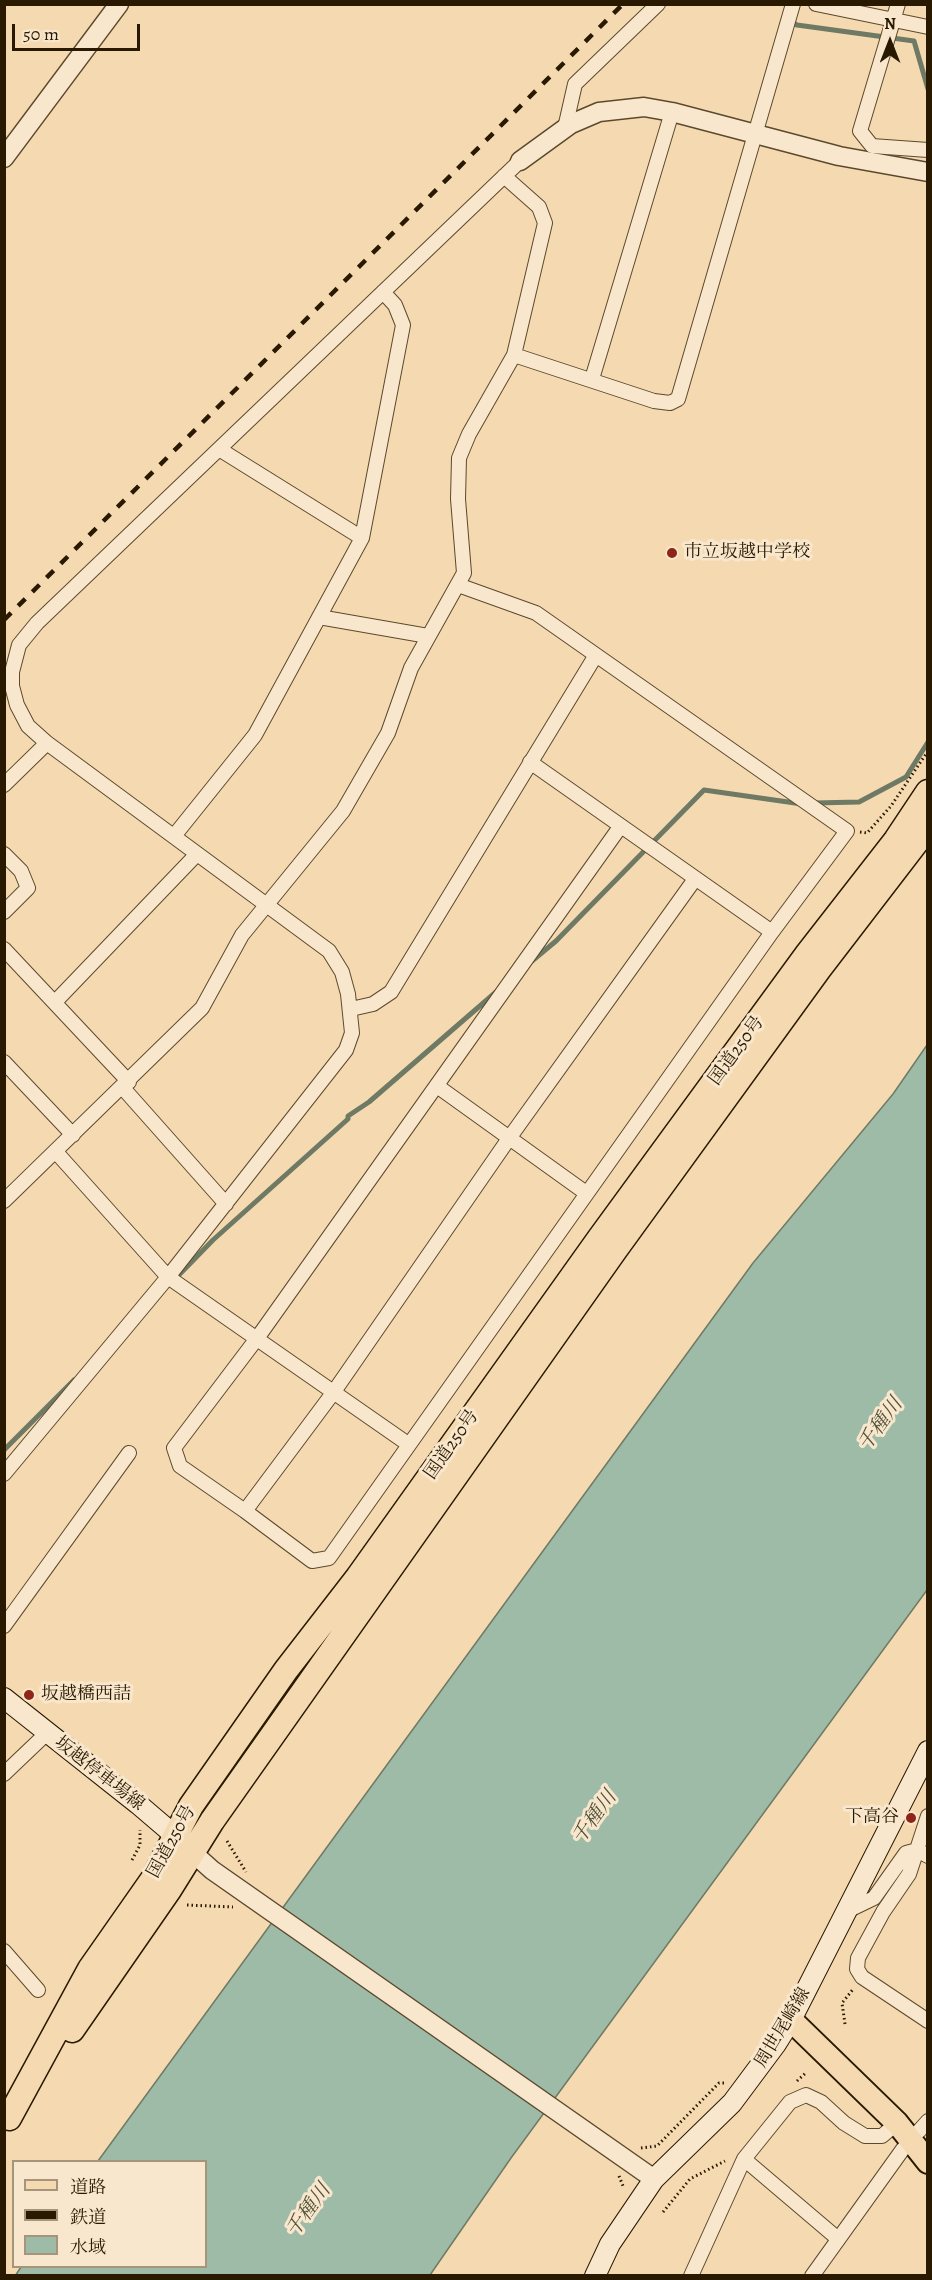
<!DOCTYPE html>
<meta charset="utf-8">
<style>
body{margin:0}
#map{position:relative;width:932px;height:2280px;overflow:hidden;background:#f5dab1;font-family:Alegreya,"Noto Serif JP",serif}
canvas{display:block}
.frame{position:absolute;inset:0;border:6px solid #291901;pointer-events:none}
.legend{position:absolute;left:12px;top:2160px;width:195px;height:108px;box-sizing:border-box;background:#f8e7cc;border:2px solid #a5957b;margin:0;padding:8px 10px;list-style:none;font-size:18px;color:#291901}
.legend li{display:flex;align-items:center;gap:12px;height:30px}
.legend b{width:30px;border:2px solid #a5957b}
.north{position:absolute;left:860px;top:12px;width:60px;height:60px;-webkit-text-stroke:4px #f8e7cc;paint-order:stroke;rotate:0deg;font-size:16px;font-weight:700;line-height:24px;text-align:center;color:#291901}
.north::after{content:'';display:block;margin:auto;width:21px;height:27px;background:#291901;clip-path:polygon(50% 0,100% 100%,50% 72%,0 100%)}
.scale{position:absolute;left:12px;top:24px;width:128px;height:27px;box-sizing:border-box;border:3px solid #291901;border-top:0;padding-left:8px;font-size:18px;line-height:21px;white-space:nowrap;color:#291901;-webkit-text-stroke:4px #f8e7cc;paint-order:stroke}
</style>
<div id="map">
<canvas width="932" height="2280"></canvas>
<div class="frame"></div>
<ul class="legend">
<li><b style="height:8px;background:#f5dab1"></b>道路</li>
<li><b style="height:8px;background:#291901"></b>鉄道</li>
<li><b style="height:16px;background:#9dbba7"></b>水域</li>
</ul>
<div class="north">N</div>
<div class="scale">50 m</div>
</div>
<script>
const ctx = document.querySelector('canvas').getContext('2d');
ctx.lineJoin = 'round';
function fill(path, color) { ctx.fillStyle = color; ctx.fill(path, 'evenodd'); }
const poly = rows => new Path2D(rows.map(r => 'M' + r).join(''));
function trace(path, color, width, dash) { ctx.strokeStyle = color; ctx.lineWidth = width; ctx.lineCap = dash ? 'butt' : 'round'; ctx.setLineDash(dash || []); ctx.stroke(path); }
function write(font, color, halo, rows, align = 'center') {
  ctx.font = font + ' Alegreya,"Noto Serif JP",serif'; ctx.lineWidth = 6; ctx.setLineDash([]); ctx.textBaseline = 'middle'; ctx.strokeStyle = halo; ctx.fillStyle = color; for (const [text, x, y, turn = 0] of rows) {
    ctx.save(); ctx.translate(x, y); ctx.rotate((+turn || 0) * Math.PI / 180); ctx.textAlign = isNaN(turn) ? turn : align; if (halo) ctx.strokeText(text, 0, 0); ctx.fillText(text, 0, 0); ctx.restore();
  }
}
const water = poly([
 [927,1045,927,1590,511,2158,430,2275,15,2276,21,2267,206,2266,206,2162,98,2161,753,1263,893,1094,927,1045]
]);
const stream = poly([
 [790,21,797,25,914,41,928,89],
 [814,803,859,802,906,777,928,742],
 [532,961,556,941,704,790,802,804],
 [174,1280,213,1240,348,1119,348,1116,369,1102,496,992],
 [4,1450,74,1380]
]);
const path = poly([
 [860,832,867,833,891,806,928,751],
 [227,1841,246,1872],
 [132,1860,140,1845,140,1830],
 [187,1905,233,1907],
 [845,2024,842,2003,854,1988],
 [797,2081,807,2072],
 [641,2148,657,2146,719,2083,724,2083],
 [619,2176,623,2186],
 [663,2212,690,2179,725,2161]
]);
const minor = poly([
 [816,4,928,27],
 [898,4,860,131,872,146,928,150],
 [565,128,575,84,658,4],
 [514,355,654,401,670,403,678,399,793,4],
 [592,379,672,112],
 [219,449,362,538],
 [458,585,536,613,847,831,772,932],
 [319,617,428,636],
 [4,785,47,743],
 [620,827,258,1337,174,1448,180,1466,245,1511,333,1393,510,1137,695,879],
 [174,836,255,735,362,538,403,325,395,305,383,292],
 [4,854,21,871,28,888,4,912],
 [4,949,129,1082],
 [56,1001,197,854],
 [351,1009,373,1004,391,992,596,655],
 [4,1062,73,1135],
 [437,1086,586,1193],
 [123,1088,226,1204],
 [56,1152,168,1277,408,1444],
 [4,1201,202,1008,242,935,343,811,388,733,411,668,464,573,458,499,459,458,469,434,514,355,545,223,539,207,504,176],
 [4,1474,168,1277,346,1050,352,1033,348,994,342,972,329,951,47,743,28,726,17,705,12,686,12,672,19,645,37,623,520,161],
 [245,1511,312,1561,329,1558,772,932,530,762],
 [4,1626,129,1453],
 [4,1774,47,1733],
 [928,1816,909,1874,883,1912,858,1958,857,1969,862,1977,928,2021],
 [845,1912,874,1898,906,1853,917,1850,928,1856],
 [4,1951,38,1990],
 [919,2131,928,2121],
 [744,2159,837,2238],
 [691,2276,744,2159,790,2102,806,2095,821,2102,844,2123,865,2136,882,2136,897,2123],
 [812,2276,903,2149]
]);
const tertiary = poly([
 [4,158,119,4],
 [520,161,571,124,599,112,644,107,672,112,839,156,928,172],
 [192,1852,212,1870,654,2179]
]);
const secondary = poly([
 [4,1698,138,1804,186,1845],
 [595,2276,610,2244,654,2179,732,2103,776,2044,791,2020,928,1751]
]);
const primary = poly([
 [791,2020,897,2123,928,2162]
]);
const trunk = poly([
 [72,2030,169,1890,212,1821,615,1250,819,969,928,827],
 [9,2118,90,1969,153,1879,191,1806,286,1670,358,1577,599,1239,808,953,896,840,928,792]
]);
const rail = poly([
 [4,620,623,4]
]);
const markers = [
 [672,553,6,"#8f2418"],
 [29,1695,6,"#8f2418"],
 [911,1818,6,"#8f2418"]
];
const poiNames = [
 ["市立坂越中学校",684,553],
 ["坂越橋西詰",41,1695],
 ["下高谷",899,1818,"right"]
];
const streetNames = [
 ["国道250号",737,1051,-54],
 ["国道250号",452,1445,-55],
 ["坂越停車場線",99,1774,38],
 ["国道250号",172,1842,-61],
 ["周世尾崎線",783,2028,-59]
];
const waterNames = [
 ["千種川",881,1425,-54],
 ["千種川",595,1818,-54],
 ["千種川",309,2211,-54]
];
fill(water, '#9dbba7');
trace(water, '#6f7a65', 1.5);
trace(stream, '#6f7a65', 5);
trace(minor, '#5c492d', 16);
trace(tertiary, '#5c492d', 21);
trace(secondary, '#291901', 22);
trace(primary, '#291901', 26);
trace(trunk, '#291901', 27);
trace(path, '#291901', 3, [1.5, 3]);
trace(minor, '#f8e7cc', 14);
trace(tertiary, '#f8e7cc', 18);
trace(secondary, '#f8e7cc', 20);
trace(primary, '#f5dab1', 22);
trace(trunk, '#f5dab1', 24);
trace(rail, '#291901', 4.5, [10, 10]);
for (const [x, y, r, color] of markers) { const dot = new Path2D(); dot.arc(x, y, r, 0, 2 * Math.PI); ctx.fillStyle = color; ctx.fill(dot); trace(dot, '#f8e7cc', 2); }
write('18px', '#291901', '#f8e7cc', poiNames, 'left');
write('18px', '#291901', '#f8e7cc', streetNames);
write('italic 20px', '#52523b', '#f8e7cc', waterNames);
</script>
